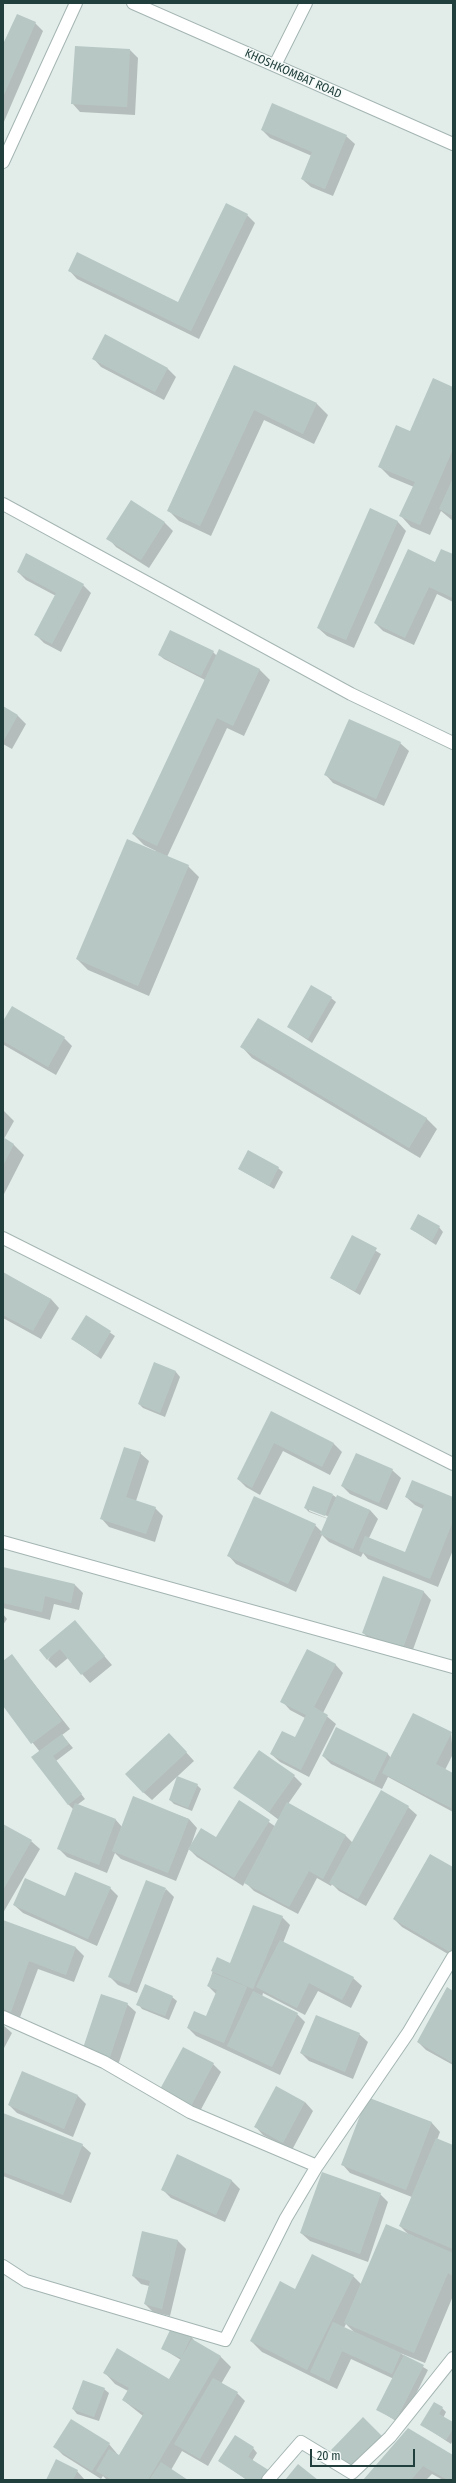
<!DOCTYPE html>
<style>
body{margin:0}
#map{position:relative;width:456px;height:2483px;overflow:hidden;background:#e2edea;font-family:"Fira Sans Condensed",sans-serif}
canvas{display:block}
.frame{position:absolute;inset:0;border:4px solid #213f3c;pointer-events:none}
.scale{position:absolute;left:310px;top:2449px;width:105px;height:18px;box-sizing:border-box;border:2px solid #213f3c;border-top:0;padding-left:5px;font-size:12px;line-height:14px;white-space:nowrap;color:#213f3c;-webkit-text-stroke:3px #f3f9f7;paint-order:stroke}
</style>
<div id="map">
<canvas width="456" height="2483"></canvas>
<div class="frame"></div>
<div class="scale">20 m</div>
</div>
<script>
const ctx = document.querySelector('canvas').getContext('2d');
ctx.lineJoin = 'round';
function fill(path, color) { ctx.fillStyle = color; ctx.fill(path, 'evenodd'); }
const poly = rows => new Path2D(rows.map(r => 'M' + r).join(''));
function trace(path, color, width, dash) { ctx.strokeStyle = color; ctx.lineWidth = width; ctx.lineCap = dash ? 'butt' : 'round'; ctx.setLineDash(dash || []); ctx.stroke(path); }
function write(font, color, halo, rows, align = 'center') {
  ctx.font = font + ' "Fira Sans Condensed",sans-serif'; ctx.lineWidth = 3; ctx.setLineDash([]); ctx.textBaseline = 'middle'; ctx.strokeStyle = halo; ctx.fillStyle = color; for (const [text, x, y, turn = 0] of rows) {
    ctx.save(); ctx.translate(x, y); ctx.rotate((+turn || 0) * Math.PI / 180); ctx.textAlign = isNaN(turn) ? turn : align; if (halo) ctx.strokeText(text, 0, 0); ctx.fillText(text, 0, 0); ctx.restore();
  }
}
const shadow = poly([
 [35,23,43,31,3,124,3,47],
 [130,50,138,58,135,115,80,112,72,103],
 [262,130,346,136,355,144,333,196,311,187,302,179,312,156,270,138],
 [247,215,255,223,199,339,77,279,69,270,178,303],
 [105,336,168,369,176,377,164,400,101,367,93,358],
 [234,366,317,404,328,415,314,444,264,420,211,536,179,521,168,510],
 [453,388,453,521,441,511,430,535,411,527,401,516,414,487,390,477,379,466],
 [131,501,165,523,173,531,149,568,116,547,108,538],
 [370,510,398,522,406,531,354,648,327,636,318,628],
 [453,555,453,602,437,594,414,645,383,631,375,623,436,563],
 [18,572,83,585,91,593,61,652,44,643,36,635,56,596,26,580],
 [213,652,217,656,259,669,270,680,244,736,227,728,167,857,188,866,199,877,149,996,88,970,77,959,155,852,156,851,144,845,133,834,205,680,164,659,159,655],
 [3,707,18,716,26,724,12,749,3,744],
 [400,743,409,751,384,806,333,783,325,774],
 [331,998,336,1002,312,1043,288,1027],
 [3,1023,64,1038,72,1046,56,1075,4,1045],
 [242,1047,426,1118,437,1129,420,1158,252,1058],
 [3,1110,14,1121,4,1139,14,1145,24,1155,3,1196],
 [278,1168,283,1172,274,1189,239,1169],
 [439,1227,443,1232,436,1245,411,1229],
 [353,1237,381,1254,360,1295,331,1278],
 [3,1273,51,1299,59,1308,41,1339,3,1318],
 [86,1316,115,1336,101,1359,72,1339],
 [154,1364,176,1372,180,1377,165,1417,143,1408,139,1404],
 [272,1412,334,1444,342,1452,330,1475,283,1451,260,1495,246,1487,238,1479],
 [140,1453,149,1461,136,1501,155,1508,163,1516,155,1542,109,1527,101,1518],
 [392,1470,401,1478,387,1510,350,1494,342,1486],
 [333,1495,337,1498,370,1510,378,1519,369,1538,406,1553,423,1509,415,1505,406,1497,453,1498,453,1550,438,1587,368,1559,363,1553,361,1557,329,1542,322,1535,296,1592,236,1564,228,1555,315,1525,322,1532,328,1519,309,1512,305,1508],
 [309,1509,330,1517,329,1519,309,1511],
 [3,1568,75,1585,83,1593,79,1610,54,1604,50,1620,3,1608],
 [423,1591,431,1600,411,1655,372,1641,363,1633],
 [3,1614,7,1619,3,1625],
 [75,1622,112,1665,90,1683,68,1658,56,1668,48,1660],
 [12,1656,70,1729,62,1735,73,1748,56,1761,85,1799,77,1805,116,1820,122,1827,134,1798,189,1819,197,1828,191,1845,216,1839,239,1801,276,1827,279,1820,235,1787,294,1776,302,1784,288,1804,346,1836,353,1843,381,1792,408,1807,417,1815,366,1906,339,1891,332,1884,331,1886,317,1878,298,1914,254,1891,245,1882,243,1886,197,1857,189,1849,176,1881,121,1859,115,1853,107,1873,67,1857,59,1849,73,1809,68,1804,40,1752,3,1705,3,1663],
 [335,1664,343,1673,323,1713,336,1724,309,1777,280,1762,271,1754,295,1739,305,1718,290,1710,282,1701],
 [451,1733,453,1754,445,1770,453,1775,453,1812,388,1777,382,1789,331,1764,323,1756,387,1753,391,1758],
 [177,1742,194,1761,152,1800,143,1792],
 [197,1785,201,1789,192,1811,174,1804,170,1800],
 [3,1825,31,1841,40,1849,3,1913],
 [453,1869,453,1957,402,1927,394,1919],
 [110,1888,118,1896,97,1946,23,1913,14,1905],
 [166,1889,174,1897,137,1993,118,1985,110,1977],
 [282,1917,290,1925,283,1943,353,1978,362,1986,351,2008,318,1991,305,2015,263,1993,262,1997,297,2014,305,2022,280,2075,196,2036,188,2028,207,2018,216,1994,208,1986,217,1958,231,1964],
 [3,1921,76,1948,84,1956,74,1982,38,1969,19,2020,3,2013],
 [453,1992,453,2065,426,2050,418,2042],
 [172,1997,177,2001,169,2020,142,2009,138,2004],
 [127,2004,136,2012,117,2068,92,2059],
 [3,2025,12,2033,3,2050],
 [359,2034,368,2042,353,2079,309,2061,301,2053],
 [213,2064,221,2072,198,2115,169,2099],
 [22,2072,78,2096,86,2104,73,2137,17,2113,9,2105],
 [368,2098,432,2123,440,2132,437,2140,453,2147,453,2296,425,2363,400,2353,428,2370,401,2424,378,2410,394,2379,351,2359,337,2389,262,2352,251,2341,296,2290,353,2276,361,2284,410,2236,400,2226,412,2197,350,2173,342,2164],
 [346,2324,354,2332,344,2328],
 [305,2102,313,2111,292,2150,263,2135,255,2126],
 [3,2114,82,2145,91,2153,71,2203,3,2176],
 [231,2180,240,2189,225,2222,171,2198,163,2190],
 [380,2194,388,2202,368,2262,310,2241,301,2233],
 [143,2232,178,2241,186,2249,170,2316,153,2312,145,2304,149,2286,141,2284,133,2276],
 [191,2336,195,2342,220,2356,231,2367,221,2384,237,2393,245,2401,208,2466,182,2451,171,2470,186,2480,107,2480,103,2476,101,2479,63,2455,55,2447,109,2444,119,2456,143,2416,123,2400,128,2391,115,2384,105,2373,169,2380,181,2360,163,2349],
 [104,2389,109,2393,99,2421,77,2414,73,2409],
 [442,2408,446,2412,443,2418,453,2424,453,2440,451,2444,422,2425],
 [253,2448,257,2453,252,2461,271,2480,247,2480,220,2461],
 [453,2456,453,2480,443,2480,432,2474,426,2480,365,2480],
 [77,2471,85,2480,47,2480]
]);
const building = poly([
 [17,14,36,22,3,97,3,44],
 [75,46,130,49,127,107,71,104],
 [272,103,347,135,325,189,301,179,312,152,261,130],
 [226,203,248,214,191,331,68,271,77,252,178,302],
 [105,334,168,368,155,392,92,359],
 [234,365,317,403,303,434,254,410,200,526,167,511],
 [433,378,453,387,453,449,420,525,399,516,415,482,378,467,396,425,410,431],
 [453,478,453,516,439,509],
 [131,500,165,522,141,560,106,539],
 [370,508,398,521,346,640,317,628],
 [408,549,435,562,441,549,453,554,453,598,429,587,405,638,374,623],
 [26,553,84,584,52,644,34,635,56,593,17,572],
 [170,630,214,651,201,676,158,655],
 [219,649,260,669,233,726,217,718,157,846,132,834],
 [3,706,18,715,3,742],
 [349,719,401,742,376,799,324,775],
 [127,839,189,865,138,986,76,959],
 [311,985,332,997,308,1039,287,1027],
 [12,1006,65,1037,48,1067,3,1041,3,1021],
 [258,1018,427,1118,409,1148,240,1047],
 [3,1137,14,1144,3,1166],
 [248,1150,279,1167,269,1186,238,1169],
 [418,1214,440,1226,432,1241,410,1229],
 [352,1235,377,1248,355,1291,330,1278],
 [3,1272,51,1299,33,1331,3,1315],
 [86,1315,111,1331,97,1355,71,1339],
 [154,1362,176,1371,160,1413,138,1404],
 [271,1411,334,1443,322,1467,274,1443,252,1488,237,1479],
 [124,1447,141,1452,126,1497,156,1507,146,1534,100,1519],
 [356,1453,393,1469,379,1503,341,1486],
 [412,1480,453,1497,453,1521,430,1579,359,1551,365,1536,405,1552,424,1505,405,1497],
 [313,1486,333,1494,325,1516,304,1508],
 [337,1495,370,1510,353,1549,320,1534],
 [254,1496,316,1524,288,1584,227,1556],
 [3,1567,75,1584,71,1603,45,1596,42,1612,3,1603],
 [383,1576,424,1591,403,1648,362,1633],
 [75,1620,105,1656,81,1675,60,1649,47,1660,39,1650],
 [307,1649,336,1664,314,1707,328,1715,301,1770,270,1754,282,1731,295,1737,306,1715,280,1702],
 [12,1654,62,1721,31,1744,3,1706,3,1661],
 [413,1713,452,1732,436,1764,453,1773,451,1808,382,1773],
 [336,1727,388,1753,374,1782,322,1756],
 [169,1733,187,1752,143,1793,125,1774],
 [62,1734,69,1744,53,1756,82,1794,68,1805,31,1757],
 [259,1750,295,1775,269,1812,233,1788],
 [177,1776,198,1784,188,1808,169,1800],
 [381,1790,409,1806,358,1899,329,1883],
 [133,1796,189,1819,168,1873,112,1851],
 [239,1800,270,1820,234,1878,188,1849,201,1828,216,1837],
 [287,1802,346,1835,323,1879,309,1871,289,1907,244,1883],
 [75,1803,116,1819,99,1865,57,1849],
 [3,1824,32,1840,3,1890],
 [430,1854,453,1867,453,1946,450,1952,393,1919],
 [75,1872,111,1887,88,1939,13,1905,25,1878,65,1896],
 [146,1880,166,1888,129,1985,108,1977],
 [253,1905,283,1916,253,1989,211,1971,217,1957,230,1963],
 [3,1920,76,1947,66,1975,29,1961,11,2012,3,2009],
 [280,1940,354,1977,342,2000,309,1983,297,2008,256,1987],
 [213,1973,247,1987,224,2043,187,2028,194,2011,206,2016,217,1990,207,1986],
 [145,1984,173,1996,165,2016,136,2005],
 [447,1987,453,1991,453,2063,417,2042],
 [253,1991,298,2013,272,2067,227,2046],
 [101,1994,128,2003,109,2060,82,2051],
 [316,2015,360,2033,345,2072,300,2053],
 [183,2047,214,2063,190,2108,159,2091],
 [22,2071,78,2095,64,2129,8,2105],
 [276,2086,305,2102,283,2143,254,2127],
 [367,2097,432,2122,406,2190,341,2165],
 [3,2113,83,2144,63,2195,3,2172],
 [436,2138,453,2145,453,2249,399,2226],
 [177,2154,232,2180,216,2215,161,2190],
 [322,2172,381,2193,360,2254,300,2233],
 [386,2224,453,2253,453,2276,448,2273,414,2353,344,2323],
 [142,2231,178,2240,162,2309,144,2304,150,2281,132,2276],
 [312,2254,354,2275,307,2370,250,2341,280,2281,295,2289],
 [333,2322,401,2353,392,2374,342,2351,329,2381,310,2372],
 [172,2326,192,2335,181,2358,161,2349],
 [192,2339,221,2356,148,2480,112,2480,96,2471,109,2449,119,2455,144,2413,122,2400,129,2388,103,2373,117,2348,169,2379],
 [404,2355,424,2365,396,2420,376,2410],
 [213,2378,238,2392,200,2459,174,2444],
 [83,2380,105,2388,94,2417,72,2409],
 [434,2402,443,2407,439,2414,453,2422,453,2429,446,2440,420,2425],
 [363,2417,382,2436,351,2469,331,2450],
 [71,2419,110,2443,92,2471,53,2447],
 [408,2428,453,2455,453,2480,448,2480,423,2466,411,2480,363,2480],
 [235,2435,254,2447,248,2457,270,2471,264,2480,247,2480,218,2461],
 [56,2459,78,2470,73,2480,46,2480],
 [161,2462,188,2480,149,2480],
 [298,2464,318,2480,285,2480]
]);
const minor = poly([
 [275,65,306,3],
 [3,162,76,3],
 [3,504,351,694,453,743],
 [3,1238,453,1464],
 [3,1542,453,1667],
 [3,2017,104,2062,190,2112,317,2166],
 [3,2266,26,2281,225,2340,286,2218,317,2166,408,2033,453,1957],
 [268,2480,301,2442,352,2473,390,2437,453,2358]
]);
const tertiary = poly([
 [133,3,453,144]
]);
const streetNames = [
 ["KHOSHKOMBAT ROAD",293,74,24]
];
fill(shadow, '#0003');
fill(building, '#b7c8c4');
trace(minor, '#a4b5b2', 14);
trace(tertiary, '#a4b5b2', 14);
trace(minor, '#fff', 12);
trace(tertiary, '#fff', 12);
write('12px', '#213f3c', '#f3f9f7', streetNames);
</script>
